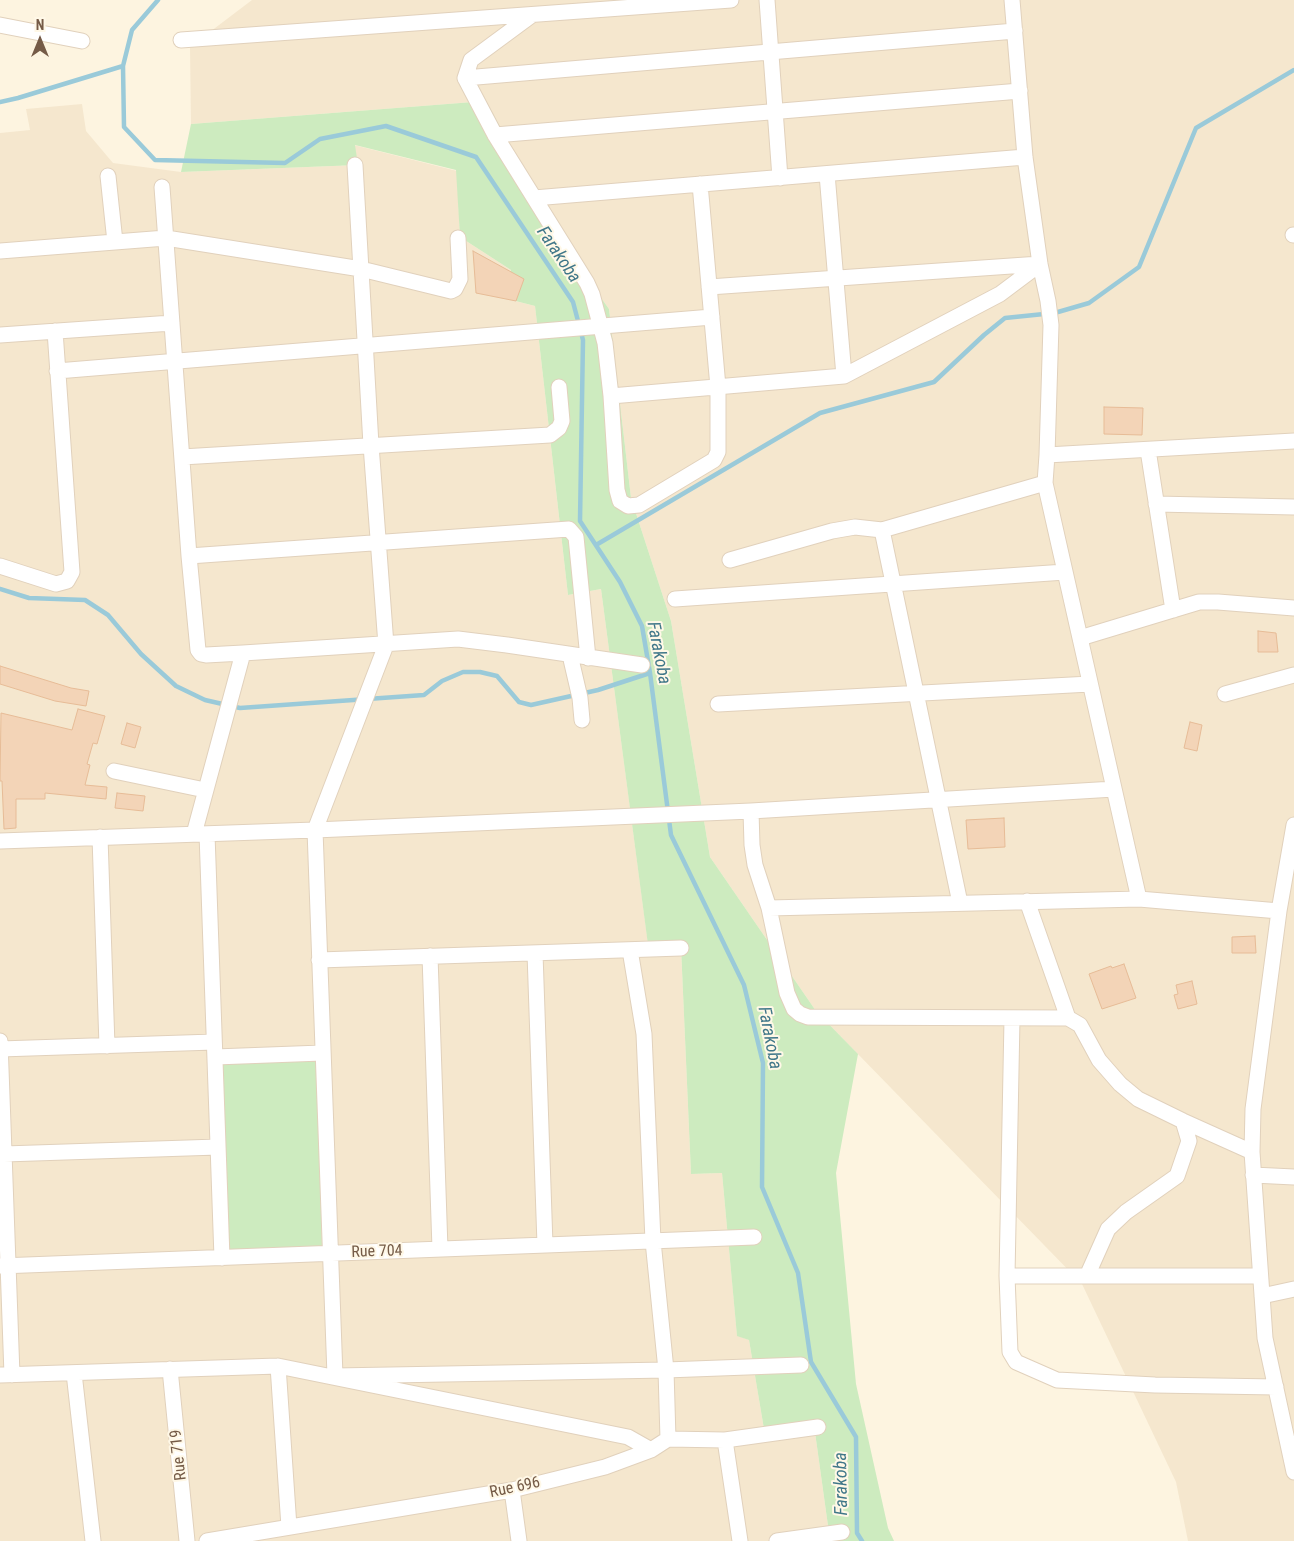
<!DOCTYPE html>
<style>
body{margin:0}
#map{position:relative;width:1294px;height:1541px;overflow:hidden;background:#fdf4e0;font-family:"Roboto Condensed",sans-serif}
canvas{display:block}
.north{position:absolute;left:15px;top:15px;width:50px;height:50px;-webkit-text-stroke:4px #fff8e7;paint-order:stroke;rotate:0deg;font-size:14px;font-weight:700;line-height:20px;text-align:center;color:#755b47}
.north::after{content:'';display:block;margin:auto;width:18px;height:22px;background:#755b47;clip-path:polygon(50% 0,100% 100%,50% 72%,0 100%)}
</style>
<div id="map">
<canvas width="1294" height="1541"></canvas>
<div class="north">N</div>
</div>
<script>
const ctx = document.querySelector('canvas').getContext('2d');
ctx.lineJoin = 'round';
function fill(path, color) { ctx.fillStyle = color; ctx.fill(path, 'evenodd'); }
const poly = rows => new Path2D(rows.map(r => 'M' + r).join(''));
function trace(path, color, width, dash) { ctx.strokeStyle = color; ctx.lineWidth = width; ctx.lineCap = dash ? 'butt' : 'round'; ctx.setLineDash(dash || []); ctx.stroke(path); }
function write(font, color, halo, rows, align = 'center') {
  ctx.font = font + ' "Roboto Condensed",sans-serif'; ctx.lineWidth = 4; ctx.setLineDash([]); ctx.textBaseline = 'middle'; ctx.strokeStyle = halo; ctx.fillStyle = color; for (const [text, x, y, turn = 0] of rows) {
    ctx.save(); ctx.translate(x, y); ctx.rotate((+turn || 0) * Math.PI / 180); ctx.textAlign = isNaN(turn) ? turn : align; if (halo) ctx.strokeText(text, 0, 0); ctx.fillText(text, 0, 0); ctx.restore();
  }
}
const residential = poly([
 [252,0,1294,0,1294,1541,1188,1541,1176,1482,1082,1284,816,1011,710,857,671,621,631,498,609,309,570,254,486,101,191,124,190,47],
 [82,104,86,131,113,163,181,172,358,165,354,145,457,171,460,237,511,270,500,297,535,306,568,595,601,589,648,944,681,947,691,1174,722,1173,737,1335,749,1340,765,1435,814,1425,829,1533,812,1541,0,1541,0,133,30,130,26,109]
]);
const green = poly([
 [486,101,570,254,609,309,631,498,671,621,710,857,816,1011,858,1054,836,1173,856,1384,888,1528,894,1541,812,1541,829,1533,814,1425,765,1435,749,1340,737,1336,722,1173,691,1174,681,947,648,945,601,589,568,595,535,306,500,297,511,270,460,237,456,170,355,145,358,165,181,172,191,124],
 [316,1054,322,1248,229,1251,222,1057]
]);
const stream = poly([
 [158,0,132,30,123,66,124,127,155,160,285,163,320,139,386,126,476,157,573,302,583,340,580,521,620,582,642,626,650,673,671,835,744,985,763,1063,762,1187,798,1273,811,1362,856,1437,857,1533,862,1541],
 [0,102,18,98,123,66],
 [1058,312,1089,303,1139,267,1196,128,1294,70],
 [596,545,820,413,934,382,984,335,1005,318,1044,314],
 [0,589,29,598,85,600,108,615,141,654,176,686,205,700,240,708,424,695,442,681,463,672,480,672,497,676,519,702,531,705,598,690,650,673]
]);
const building = poly([
 [473,251,524,279,516,301,476,293,473,251],
 [1104,407,1143,408,1142,435,1104,434,1104,407],
 [1258,631,1276,633,1278,652,1258,652,1258,631],
 [0,666,71,688,89,691,86,706,55,701,0,684,0,666],
 [78,709,105,716,97,744,93,743,87,764,90,765,85,785,107,787,106,799,45,793,45,799,16,799,16,828,4,829,2,781,0,781,1,713,72,730,78,709],
 [1190,722,1202,725,1197,751,1184,748,1190,722],
 [127,723,141,727,135,748,121,744,127,723],
 [117,793,145,796,143,811,115,808,117,793],
 [1004,818,1005,847,968,849,966,820,1004,818],
 [1255,936,1256,953,1232,953,1232,937,1255,936],
 [1124,964,1136,998,1102,1009,1089,974,1111,966,1112,968,1124,964],
 [1192,981,1197,1004,1178,1009,1174,995,1178,994,1176,985,1192,981]
]);
const minor = poly([
 [767,0,780,178],
 [1012,0,1025,157,1040,264,1048,301,1051,325,1047,455,1045,483,1139,899],
 [532,15,471,60,465,78,495,135,587,283,592,294,605,343,611,396,617,490,620,501,628,506,639,505,714,460,718,452,718,387,700,184],
 [0,25,82,41],
 [181,40,731,0],
 [465,78,1015,31],
 [495,135,1020,91],
 [355,165,371,445,386,645,315,830,335,1376,666,1370,801,1365],
 [827,174,844,376],
 [108,176,115,242],
 [162,187,189,556,198,650,201,654,206,655,243,653,458,639,507,645,642,665],
 [534,198,1025,157],
 [1293,235,1294,235],
 [0,251,166,238,361,269,451,291,455,289,460,279,458,238],
 [709,287,1040,264],
 [0,335,172,323],
 [57,371,712,317],
 [611,396,844,376,1000,294,1040,264],
 [1148,450,1173,610],
 [1047,455,1294,441],
 [182,457,550,435,559,428,562,421,559,387],
 [1156,504,1294,507],
 [882,530,960,903],
 [189,556,569,529,576,537,588,658],
 [730,560,832,531,855,527,882,530,1045,483],
 [0,566,56,584,67,581,72,572,55,331],
 [675,599,1065,572],
 [1080,638,1199,602,1218,602,1294,608],
 [570,655,580,698,582,720],
 [1225,694,1294,675],
 [718,704,1090,684],
 [114,771,205,790],
 [751,811,752,845,755,865,769,908,787,993,794,1009,800,1014,808,1017,1068,1018,1080,1025,1099,1060,1120,1084,1138,1099,1183,1121,1252,1152],
 [1294,825,1279,911,1253,1109,1252,1152,1265,1338,1294,1472],
 [194,834,243,653],
 [207,834,222,1258],
 [100,837,107,1046],
 [0,841,315,830,751,811,1114,789],
 [1027,901,1068,1018],
 [769,908,1139,899,1279,911],
 [630,950,644,1034,653,1241,666,1370,668,1439],
 [535,953,545,1245],
 [430,956,440,1249],
 [319,960,681,948],
 [1012,1019,1007,1276,1010,1352,1016,1362,1057,1380,1155,1385,1276,1387],
 [0,1041,12,1375],
 [0,1049,214,1042],
 [215,1057,322,1053],
 [4,1154,218,1147],
 [1253,1175,1294,1177],
 [0,1266,754,1237],
 [1007,1276,1260,1276],
 [1087,1276,1108,1229,1126,1212,1177,1176,1189,1141,1183,1121],
 [1262,1296,1294,1289],
 [278,1366,289,1527],
 [170,1369,187,1541],
 [74,1373,93,1541],
 [0,1375,278,1366,628,1437,651,1450],
 [725,1440,740,1541],
 [512,1490,519,1541],
 [207,1541,512,1490,605,1467,651,1450,668,1439,725,1440,818,1427],
 [777,1541,842,1532]
]);
const streetNames = [
 ["Rue 704",377,1252,-2],
 ["Rue 719",179,1455,-96],
 ["Rue 696",515,1488,-12]
];
const waterNames = [
 ["Farakoba",558,255,56],
 ["Farakoba",658,653,79],
 ["Farakoba",769,1038,79],
 ["Farakoba",842,1484,-91]
];
fill(residential, '#f5e7ce');
fill(green, '#cdebbf');
trace(stream, '#9acad9', 4.5);
fill(building, '#f3d4b7');
trace(building, '#e7bc97', 1);
trace(minor, '#e1d1bc', 17);
trace(minor, '#fff', 15);
write('16px', '#755b47', '#fff8e7', streetNames);
write('italic 18px', '#407789', '#fff8e7', waterNames);
</script>
